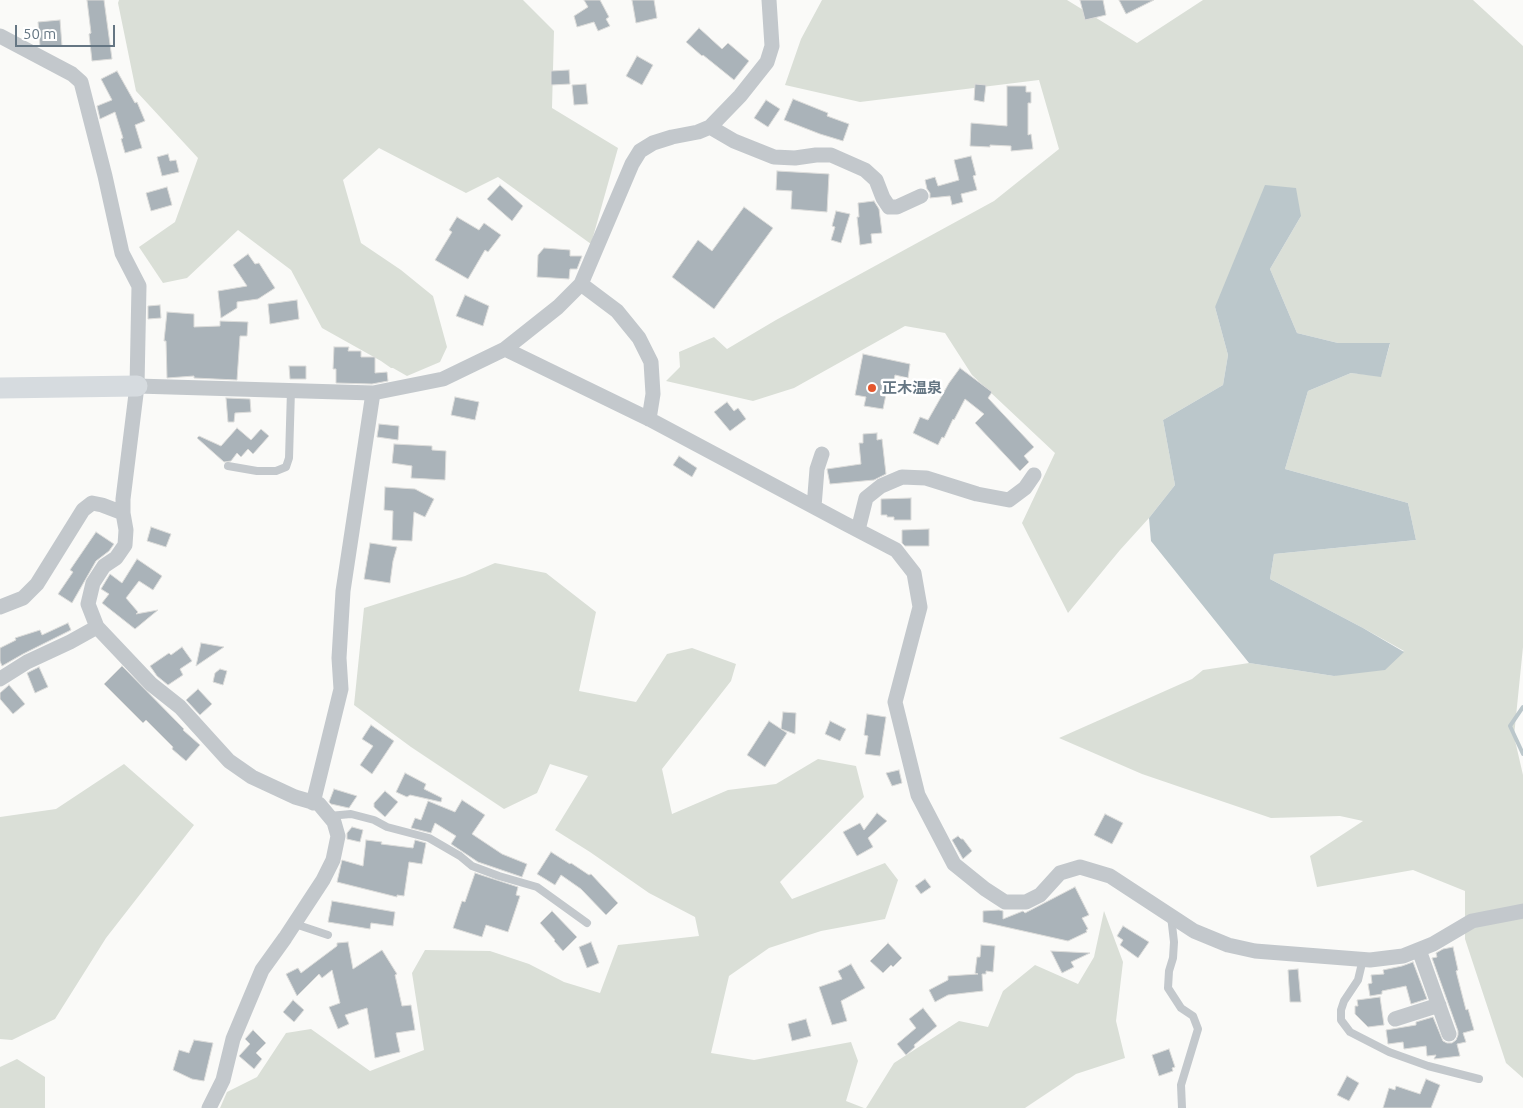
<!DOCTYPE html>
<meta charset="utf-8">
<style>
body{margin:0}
#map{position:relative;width:1523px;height:1108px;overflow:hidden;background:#fafaf8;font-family:Ubuntu,sans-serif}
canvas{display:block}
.scale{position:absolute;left:15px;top:25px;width:100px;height:22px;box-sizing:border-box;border:2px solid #657683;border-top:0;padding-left:6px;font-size:15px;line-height:18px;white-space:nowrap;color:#657683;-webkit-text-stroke:4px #fff;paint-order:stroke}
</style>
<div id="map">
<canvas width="1523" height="1108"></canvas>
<div class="scale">50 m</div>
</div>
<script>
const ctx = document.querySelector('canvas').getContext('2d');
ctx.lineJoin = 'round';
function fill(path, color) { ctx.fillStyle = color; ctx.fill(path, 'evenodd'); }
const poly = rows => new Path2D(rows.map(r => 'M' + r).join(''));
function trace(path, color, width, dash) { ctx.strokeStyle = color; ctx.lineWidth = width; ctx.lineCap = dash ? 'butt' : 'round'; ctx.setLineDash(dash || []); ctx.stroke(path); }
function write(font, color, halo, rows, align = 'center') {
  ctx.font = font + ' Ubuntu,"Noto Sans JP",sans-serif'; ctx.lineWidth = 5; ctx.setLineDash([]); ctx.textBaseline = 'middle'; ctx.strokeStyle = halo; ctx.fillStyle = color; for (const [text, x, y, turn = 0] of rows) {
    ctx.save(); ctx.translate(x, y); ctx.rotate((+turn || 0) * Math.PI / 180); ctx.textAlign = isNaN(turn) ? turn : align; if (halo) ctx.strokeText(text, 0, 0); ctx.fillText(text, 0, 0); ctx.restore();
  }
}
const green = poly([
 [119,0,523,0,554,31,552,108,618,148,591,244,498,177,466,193,379,148,343,180,361,243,401,270,433,296,447,347,440,362,407,376,393,368,391,368,381,361,322,328,291,270,238,230,187,278,163,283,139,247,175,222,198,158,136,91,118,3],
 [822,0,1067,0,1137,43,1203,0,1473,0,1523,46,1523,647,1514,736,1523,775,1523,1078,1506,1063,1465,939,1465,891,1413,870,1317,887,1310,856,1363,821,1340,816,1271,818,1142,774,1059,738,1192,679,1203,670,1249,663,1334,676,1404,651,1363,628,1270,579,1274,554,1416,540,1408,503,1285,469,1308,391,1351,373,1381,376,1390,344,1338,343,1297,333,1270,269,1301,216,1215,307,1228,355,1223,385,1163,420,1175,485,1149,518,1120,550,1068,613,1022,523,1055,453,972,375,945,333,905,326,794,388,753,401,666,381,680,367,679,352,714,337,727,349,776,320,994,201,1059,149,1039,80,860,102,785,85,801,39],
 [495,563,546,573,596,612,579,691,636,702,667,654,692,648,736,664,731,681,662,769,672,814,728,790,776,784,818,759,856,766,864,797,780,882,792,899,885,863,898,880,885,919,821,931,769,948,729,976,711,1053,754,1060,851,1042,858,1061,846,1101,864,1108,220,1108,227,1092,257,1077,286,1033,311,1029,370,1071,424,1050,412,973,425,950,490,951,529,964,564,982,600,993,618,945,699,936,695,917,649,893,590,852,555,830,588,776,550,764,537,793,504,809,411,747,354,705,364,608,465,576],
 [124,764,194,825,106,938,55,1019,12,1040,0,1039,0,817,56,809],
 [1104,911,1123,962,1116,1021,1125,1058,1076,1074,1025,1108,866,1108,894,1063,959,1021,988,1027,1003,991,1035,965,1078,984,1094,957],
 [17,1059,45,1077,45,1108,0,1108,0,1067]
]);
const water = poly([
 [1265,185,1296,188,1301,216,1270,269,1297,333,1338,343,1390,343,1381,377,1351,373,1308,391,1285,469,1408,503,1416,540,1274,554,1270,579,1363,628,1404,652,1385,670,1334,676,1249,663,1151,541,1149,518,1175,485,1163,420,1223,385,1228,355,1215,307]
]);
const stream = poly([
 [1523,707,1510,726,1523,754]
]);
const building = poly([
 [87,0,104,0,112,59,92,61,89,34,91,33,87,0],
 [584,0,600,0,609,17,606,19,610,26,598,31,594,22,577,27,574,16,588,7,584,0],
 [632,0,654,0,657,18,636,23,632,0],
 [1080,0,1103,0,1106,15,1085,20,1080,0],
 [1119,0,1154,0,1126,14,1119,0],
 [60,20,62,46,40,46,38,22,60,20],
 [699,28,722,49,728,43,749,61,734,80,703,55,702,56,686,42,699,28],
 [637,56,653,65,642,85,626,76,637,56],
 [569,70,570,84,551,85,551,71,569,70],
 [117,71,135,103,137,102,145,121,135,125,142,148,125,153,121,139,123,138,115,112,100,119,97,106,112,100,101,79,117,71],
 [586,84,588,104,574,105,572,85,586,84],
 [975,84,986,85,984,102,974,100,975,84],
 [1007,86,1026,86,1026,92,1031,92,1031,103,1028,103,1028,135,1031,134,1033,149,1011,151,1011,146,990,145,990,147,970,146,971,123,1007,126,1007,86],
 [793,99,828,113,827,116,849,124,843,141,820,134,784,120,793,99],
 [766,100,780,109,768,127,754,118,766,100],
 [168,154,170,161,176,160,179,172,162,176,157,157,168,154],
 [971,156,976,175,973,176,977,190,961,194,963,202,952,205,950,196,930,198,930,193,927,189,925,180,935,177,938,186,959,180,954,160,971,156],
 [777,171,829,174,827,212,791,209,792,191,776,190,777,171],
 [500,185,523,206,512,221,487,199,500,185],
 [167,187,172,205,151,211,146,193,167,187],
 [874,201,879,209,882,233,871,234,872,243,860,245,857,217,859,217,858,203,874,201],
 [744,207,773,228,714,309,672,277,698,240,712,251,744,207],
 [836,211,850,214,841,243,831,240,835,227,832,226,836,211],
 [457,217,479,230,484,223,501,235,488,252,485,250,468,279,435,260,452,232,449,230,457,217],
 [544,248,570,250,570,256,582,256,577,269,570,269,569,279,537,277,538,255,544,248],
 [248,254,255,264,259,263,275,288,258,299,237,302,237,308,221,318,218,291,247,286,233,265,248,254],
 [465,295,489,306,483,326,456,316,465,295],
 [297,300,299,319,270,324,268,304,297,300],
 [160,305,161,318,148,319,148,306,160,305],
 [167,312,194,314,194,327,220,326,220,321,248,322,247,336,240,336,237,380,194,378,194,376,167,378,166,341,164,341,167,312],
 [334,347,349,347,348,351,361,351,361,357,375,357,375,373,387,372,388,381,372,384,336,383,336,369,333,369,334,347],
 [863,354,910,364,908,378,895,375,894,381,889,380,883,409,864,406,866,397,855,395,863,354],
 [289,366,306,366,306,379,290,379,289,366],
 [960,368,992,392,988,398,1034,447,1024,456,1029,462,1020,471,975,423,984,414,965,399,954,420,953,419,944,438,942,437,938,445,913,433,920,417,928,420,949,383,960,368],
 [455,397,479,402,475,420,451,415,455,397],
 [226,398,250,399,251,412,235,413,234,422,228,422,226,398],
 [727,402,734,411,738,408,746,419,730,431,714,412,727,402],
 [379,424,399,426,398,440,377,437,379,424],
 [237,428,251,440,261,429,269,436,253,454,248,449,241,457,237,453,231,461,224,462,197,438,199,436,221,446,237,428],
 [877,433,877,440,882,439,886,474,874,480,830,484,827,469,861,464,859,443,863,443,863,434,877,433],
 [394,444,432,446,432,450,446,451,445,480,411,478,412,466,392,463,394,444],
 [679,456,697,468,692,477,673,465,679,456],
 [385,487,415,489,434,499,425,517,414,512,412,541,392,540,393,511,384,510,385,487],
 [911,498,911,520,894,520,894,517,887,517,887,515,881,515,881,499,911,498],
 [151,527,171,534,166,547,147,541,151,527],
 [929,529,929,546,905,546,902,543,902,530,929,529],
 [96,532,114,544,109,551,96,561,72,603,58,594,73,572,70,570,96,532],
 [370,543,397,547,393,561,390,583,364,579,370,543],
 [137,559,162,576,153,590,139,581,126,598,138,612,136,614,158,610,135,629,102,603,109,594,101,589,110,574,122,583,137,559],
 [68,623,71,630,23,654,2,666,0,661,0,648,16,640,15,638,40,630,42,635,68,623],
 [201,643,224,647,196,666,201,643],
 [182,647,192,661,180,669,183,675,168,685,157,676,150,666,169,653,171,655,182,647],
 [122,666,184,729,183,730,200,745,186,761,172,749,173,747,146,720,143,723,104,684,122,666],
 [39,667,48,687,35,693,27,673,39,667],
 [220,669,227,671,223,685,213,682,215,673,220,669],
 [9,685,25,704,13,714,0,699,0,693,9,685],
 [198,689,212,704,200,715,186,700,198,689],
 [783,712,796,713,795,734,781,729,783,712],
 [867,714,886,717,880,756,865,754,868,736,864,735,867,714],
 [769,721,787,733,765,767,747,755,769,721],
 [830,721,846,729,840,741,825,734,830,721],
 [371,725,394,741,372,774,360,765,373,746,362,739,371,725],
 [899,770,902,783,892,786,886,773,899,770],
 [405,773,426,784,424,789,442,798,441,802,410,795,407,797,396,792,405,773],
 [334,789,357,796,349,808,331,804,329,802,334,789],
 [385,791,398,802,385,817,374,807,374,803,385,791],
 [462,800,485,815,472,834,502,854,527,864,522,877,478,862,451,844,456,836,435,823,431,833,411,828,415,818,421,820,428,801,455,812,462,800],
 [877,813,887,821,868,838,873,847,857,856,843,832,860,823,864,830,877,813],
 [1105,814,1123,823,1112,844,1094,835,1105,814],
 [352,827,363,830,360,842,347,839,347,833,352,827],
 [958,836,961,839,963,839,972,851,963,859,952,840,958,836],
 [366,840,382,842,381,844,413,848,415,840,426,843,422,864,409,862,404,896,397,895,397,897,337,882,342,860,363,866,366,840],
 [551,852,570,864,571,863,589,875,591,874,618,903,606,915,581,889,561,875,555,885,537,874,551,852],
 [475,873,518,887,516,895,520,896,508,932,486,925,482,937,453,928,462,901,465,902,475,873],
 [925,879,931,887,921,894,915,886,925,879],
 [1075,887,1089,915,1082,918,1088,929,1086,930,1087,932,1068,941,983,922,983,911,999,910,1003,911,1003,919,1023,911,1025,913,1075,887],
 [332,901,395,912,393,926,371,923,370,929,328,922,332,901],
 [552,911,577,937,563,951,554,941,555,940,540,923,552,911],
 [1123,926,1149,942,1138,958,1120,945,1123,940,1117,936,1123,926],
 [348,942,353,969,382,950,397,974,395,975,402,1006,411,1005,415,1030,396,1033,400,1052,375,1058,367,1008,345,1015,349,1024,338,1029,329,1007,340,1003,332,970,322,978,319,974,297,996,286,974,298,968,301,973,337,946,337,943,348,942],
 [591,942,599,963,587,968,579,947,591,942],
 [888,943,902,958,893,967,891,965,883,973,870,961,888,943],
 [981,945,995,946,993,972,986,971,986,974,982,974,983,991,948,995,935,1002,929,990,948,980,948,976,978,974,975,973,977,957,980,957,981,945],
 [1453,947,1458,970,1456,971,1466,1010,1468,1009,1474,1030,1463,1033,1466,1042,1457,1044,1460,1056,1434,1059,1436,1055,1427,1056,1426,1046,1404,1049,1403,1042,1388,1044,1386,1030,1416,1025,1416,1022,1433,1017,1443,1041,1447,1043,1452,1043,1456,1040,1458,1035,1458,1031,1432,958,1437,957,1436,953,1443,949,1453,947],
 [1051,951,1090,953,1071,962,1074,967,1062,973,1051,951],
 [1413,962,1427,999,1411,1004,1406,986,1382,991,1382,994,1370,996,1368,984,1372,983,1371,975,1384,974,1383,970,1402,966,1413,962],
 [851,964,865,988,841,1001,847,1021,832,1025,819,987,842,979,838,971,851,964],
 [1298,969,1301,1002,1290,1002,1288,970,1298,969],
 [1380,997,1384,1025,1368,1027,1355,1014,1355,1006,1358,1006,1357,1000,1380,997],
 [293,1000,304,1010,294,1022,283,1012,293,1000],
 [923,1008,937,1026,914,1045,915,1047,906,1055,897,1044,916,1028,909,1019,923,1008],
 [806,1019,811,1036,792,1041,788,1024,806,1019],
 [253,1030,266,1043,256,1053,262,1059,254,1069,239,1056,250,1044,245,1039,253,1030],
 [194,1040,213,1043,204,1081,192,1079,173,1070,179,1050,189,1053,194,1040],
 [1169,1049,1175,1067,1172,1068,1173,1071,1159,1076,1152,1055,1169,1049],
 [1347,1076,1359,1083,1349,1101,1337,1095,1347,1076],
 [1426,1079,1440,1085,1431,1108,1383,1108,1389,1088,1395,1090,1396,1086,1420,1094,1426,1079]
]);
const lane = poly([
 [228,466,257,471,276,471,286,467,289,458,291,390],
 [329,816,351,814,374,820,387,827,429,838,460,856,472,866,499,876,537,887,587,923],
 [1171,916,1174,942,1173,958,1169,971,1168,988,1181,1008,1193,1016,1198,1029,1181,1085,1182,1108],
 [295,924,328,935],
 [1363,959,1358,980,1344,1001,1341,1010,1341,1020,1350,1032,1389,1052,1428,1066,1479,1079]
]);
const street = poly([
 [0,36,72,74,81,82,105,176,122,253,139,286,137,386,123,499,123,513,126,530,125,545,116,558,104,566,93,583,88,604,97,627,151,684,180,707,229,761,252,777,295,797,319,804,334,822,338,836,333,860,323,880,285,938,262,970,233,1039,223,1080,209,1108],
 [710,127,734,141,774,157,795,158,816,155,831,155,865,170,876,180,883,198,889,207,897,207,921,196],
 [581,284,617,311,639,338,651,362,653,394,649,419],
 [505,349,649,419,844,523,896,550,914,573,920,607,895,702,918,795,954,864,985,889,1005,902,1026,902,1040,895,1060,873,1080,867,1110,876,1194,931,1228,945,1255,951,1370,960,1403,956,1433,944,1472,921,1523,911],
 [137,386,373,393,443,379,505,349,558,307,581,284,632,164,640,151,653,143,672,137,698,132,710,127,740,96,767,62,772,46,769,0],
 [814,507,817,469,822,454],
 [858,530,866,498,881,486,902,477,926,478,977,494,1009,500,1025,488,1034,475],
 [0,607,23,598,37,584,83,510,92,503,102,505,123,513],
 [0,679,27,662,70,642,97,627],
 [313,803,341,689,339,658,343,591,373,393],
 [1419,950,1449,1034],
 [1395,1019,1439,1005]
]);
const secondary = poly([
 [0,388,137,386]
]);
const markers = [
 [872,388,5,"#e4572e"]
];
const poiNames = [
 ["正木温泉",882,388]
];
fill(green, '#dadfd7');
fill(water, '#bbc7cb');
trace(stream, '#bbc7cb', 4);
fill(building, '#aab3b9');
trace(building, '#dcdcda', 1);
trace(lane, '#c3c8cc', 8);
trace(street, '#c3c8cc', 15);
trace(secondary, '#d6dbdf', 21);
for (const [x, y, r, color] of markers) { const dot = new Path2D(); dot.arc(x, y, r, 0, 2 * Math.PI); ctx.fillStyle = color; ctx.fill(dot); trace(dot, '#fff', 2); }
write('bold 15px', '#657683', '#fff', poiNames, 'left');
</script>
